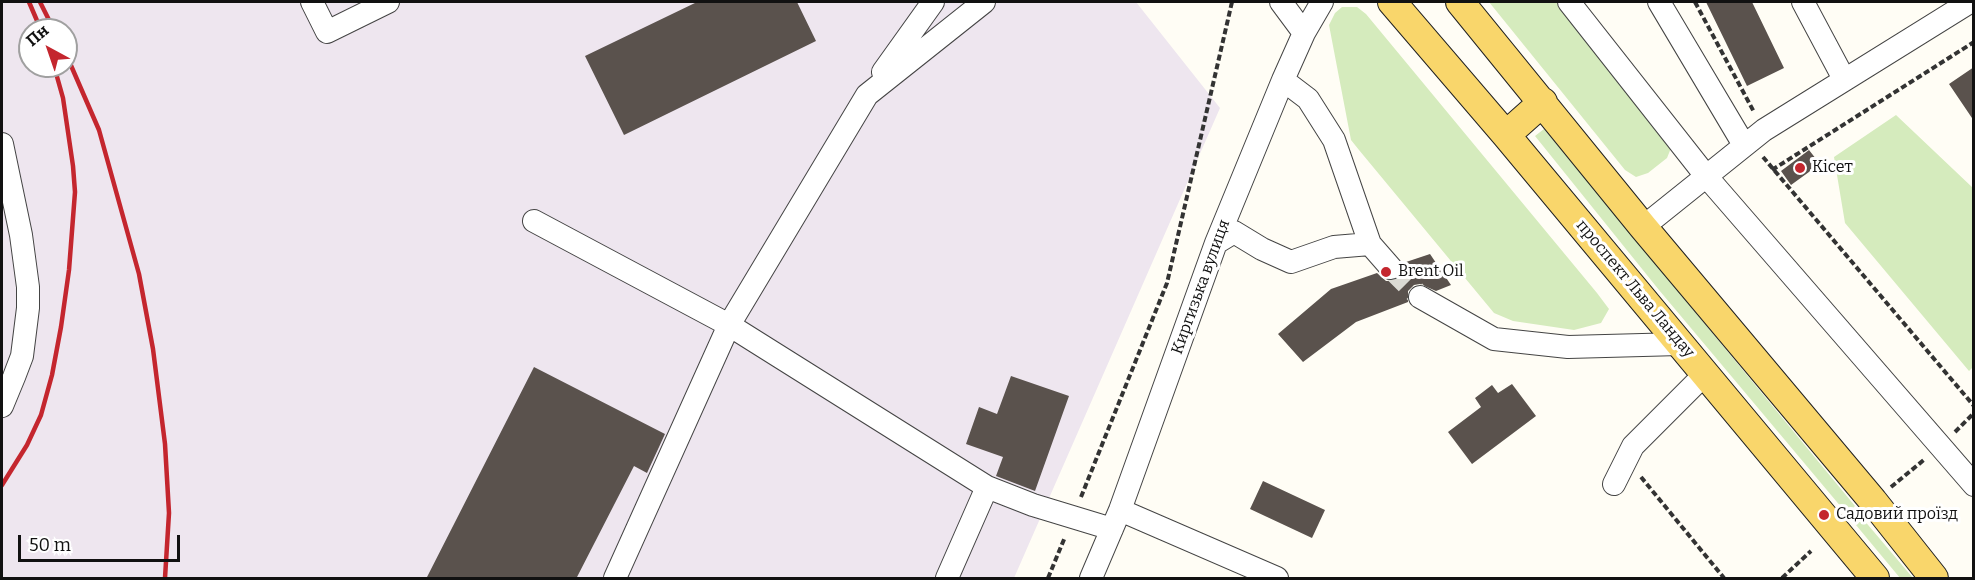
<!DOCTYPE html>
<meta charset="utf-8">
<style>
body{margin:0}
#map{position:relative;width:1975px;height:580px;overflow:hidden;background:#fffdf5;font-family:Bitter,serif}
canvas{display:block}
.frame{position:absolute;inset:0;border:3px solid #111;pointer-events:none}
.north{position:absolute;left:18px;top:18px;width:60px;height:60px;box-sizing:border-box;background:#fff;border:2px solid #a0a0a0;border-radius:50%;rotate:320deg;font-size:16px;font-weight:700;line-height:24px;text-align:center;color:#111}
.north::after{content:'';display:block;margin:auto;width:21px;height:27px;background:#c4262e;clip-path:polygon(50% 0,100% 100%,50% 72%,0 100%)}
.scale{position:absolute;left:18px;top:535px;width:162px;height:27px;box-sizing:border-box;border:3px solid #111;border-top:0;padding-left:8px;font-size:18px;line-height:21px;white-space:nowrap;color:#111;-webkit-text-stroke:4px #fff;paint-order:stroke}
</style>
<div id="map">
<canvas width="1975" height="580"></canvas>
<div class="frame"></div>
<div class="north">Пн</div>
<div class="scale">50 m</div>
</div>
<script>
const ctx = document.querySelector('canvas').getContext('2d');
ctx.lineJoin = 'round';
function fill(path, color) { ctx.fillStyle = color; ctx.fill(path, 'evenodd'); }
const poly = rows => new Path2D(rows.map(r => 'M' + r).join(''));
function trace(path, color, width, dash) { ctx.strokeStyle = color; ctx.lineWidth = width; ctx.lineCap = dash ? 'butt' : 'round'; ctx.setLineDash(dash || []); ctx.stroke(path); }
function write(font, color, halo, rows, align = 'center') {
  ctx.font = font + ' Bitter,serif'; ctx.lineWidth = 6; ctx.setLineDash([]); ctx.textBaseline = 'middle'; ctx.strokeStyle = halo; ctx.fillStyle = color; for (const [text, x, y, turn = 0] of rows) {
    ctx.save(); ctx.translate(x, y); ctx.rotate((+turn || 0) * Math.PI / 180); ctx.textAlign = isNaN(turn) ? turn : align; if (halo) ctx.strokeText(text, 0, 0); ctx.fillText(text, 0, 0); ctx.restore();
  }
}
const industrial = poly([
 [2,2,1136,2,1220,108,1014,578,2,578],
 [30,30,66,30,66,66,30,66]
]);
const green = poly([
 [1489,2,1557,2,1673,143,1667,158,1648,173,1636,177,1625,170],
 [1342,7,1357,7,1366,14,1597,293,1609,309,1601,323,1574,330,1513,321,1494,313,1359,150,1351,140,1329,25,1335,13],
 [1896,115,1973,188,1974,366,1969,371,1845,223,1834,157],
 [1544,129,1855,506,1847,514,1659,290,1535,136],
 [1863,519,1913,578,1900,578,1856,525]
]);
const building = poly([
 [697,2,797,2,816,41,624,135,585,56],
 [1706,2,1752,2,1784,68,1747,86],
 [1974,67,1974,121,1949,84],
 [1809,150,1820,164,1791,185,1781,171],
 [1430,254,1451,285,1436,291,1420,284,1414,285,1408,291,1408,302,1356,322,1303,362,1278,334,1331,289,1377,273,1386,281,1394,281,1400,278,1404,273,1403,263],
 [534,367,665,434,647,473,634,466,576,579,426,579],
 [1011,376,1069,396,1035,491,996,476,1003,457,966,444,979,407,997,414],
 [1512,384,1536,416,1472,464,1448,432,1481,407,1475,398,1492,385,1498,393],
 [1263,481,1325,510,1312,538,1250,509]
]);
const minorTunnel = poly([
 [1391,268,1420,297]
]);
const path = poly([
 [1695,2,1754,112],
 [1763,157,1974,406],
 [1772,170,1974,42],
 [1955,432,1974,413],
 [1641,477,1724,578],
 [1891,487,1925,459],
 [1081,497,1167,283,1232,2],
 [1048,578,1065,537],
 [1782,578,1811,551]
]);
const minor = poly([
 [312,2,327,32,388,2],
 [1281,2,1304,33],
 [1569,2,1706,176,1974,485],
 [1659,2,1744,145],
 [1803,2,1844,79],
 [883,72,933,2],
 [2,144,21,235,28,287,28,308,22,356,14,377,2,406],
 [534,221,729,325,987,487,1033,505,1112,529],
 [1643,227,1764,130,1970,2],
 [1216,243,1234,232,1262,249,1291,262,1334,247,1370,244,1334,140,1308,99,1283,80],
 [1370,244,1391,268],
 [1420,297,1494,339,1568,347,1680,344],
 [1614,484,1633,446,1705,374],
 [1120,510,1277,578],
 [615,578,729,325,867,95,984,2],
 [947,578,987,487],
 [1091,578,1120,510,1216,243,1283,80,1304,33,1322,2]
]);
const major = poly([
 [1392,2,1506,135,1875,578],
 [1460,2,1643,227,1873,501,1934,578],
 [1506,135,1543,102]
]);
const rail = poly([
 [29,2,41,30],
 [40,2,54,30],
 [66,54,99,130,139,274,153,349,165,444,169,513,165,578],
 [2,485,27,445,41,415,52,375,61,327,69,270,75,192,73,166,63,98,54,66]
]);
const markers = [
 [1800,168,6,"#c4262e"],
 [1386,272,6,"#c4262e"],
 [1824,515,6,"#c4262e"]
];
const poiNames = [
 ["Кісет",1812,168],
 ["Brent Oil",1398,272],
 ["Садовий проїзд",1836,515]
];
const streetNames = [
 ["Киргизька вулиця",1201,287,-70],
 ["проспект Льва Ландау",1635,289,50]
];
fill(industrial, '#eee6ef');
fill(green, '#d5ebbd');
fill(building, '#5a524d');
trace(minorTunnel, '#dbdad3', 22, [22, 11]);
trace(minor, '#444', 24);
trace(major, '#222', 30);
trace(path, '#333', 4, [6, 3]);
trace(minor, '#fff', 22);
trace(major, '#f9d66b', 28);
trace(rail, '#c4262e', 4.5);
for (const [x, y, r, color] of markers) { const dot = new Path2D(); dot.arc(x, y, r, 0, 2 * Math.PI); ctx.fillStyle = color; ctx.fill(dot); trace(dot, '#fff', 2); }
write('16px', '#111', '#fff', poiNames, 'left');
write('16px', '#111', '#fff', streetNames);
</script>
